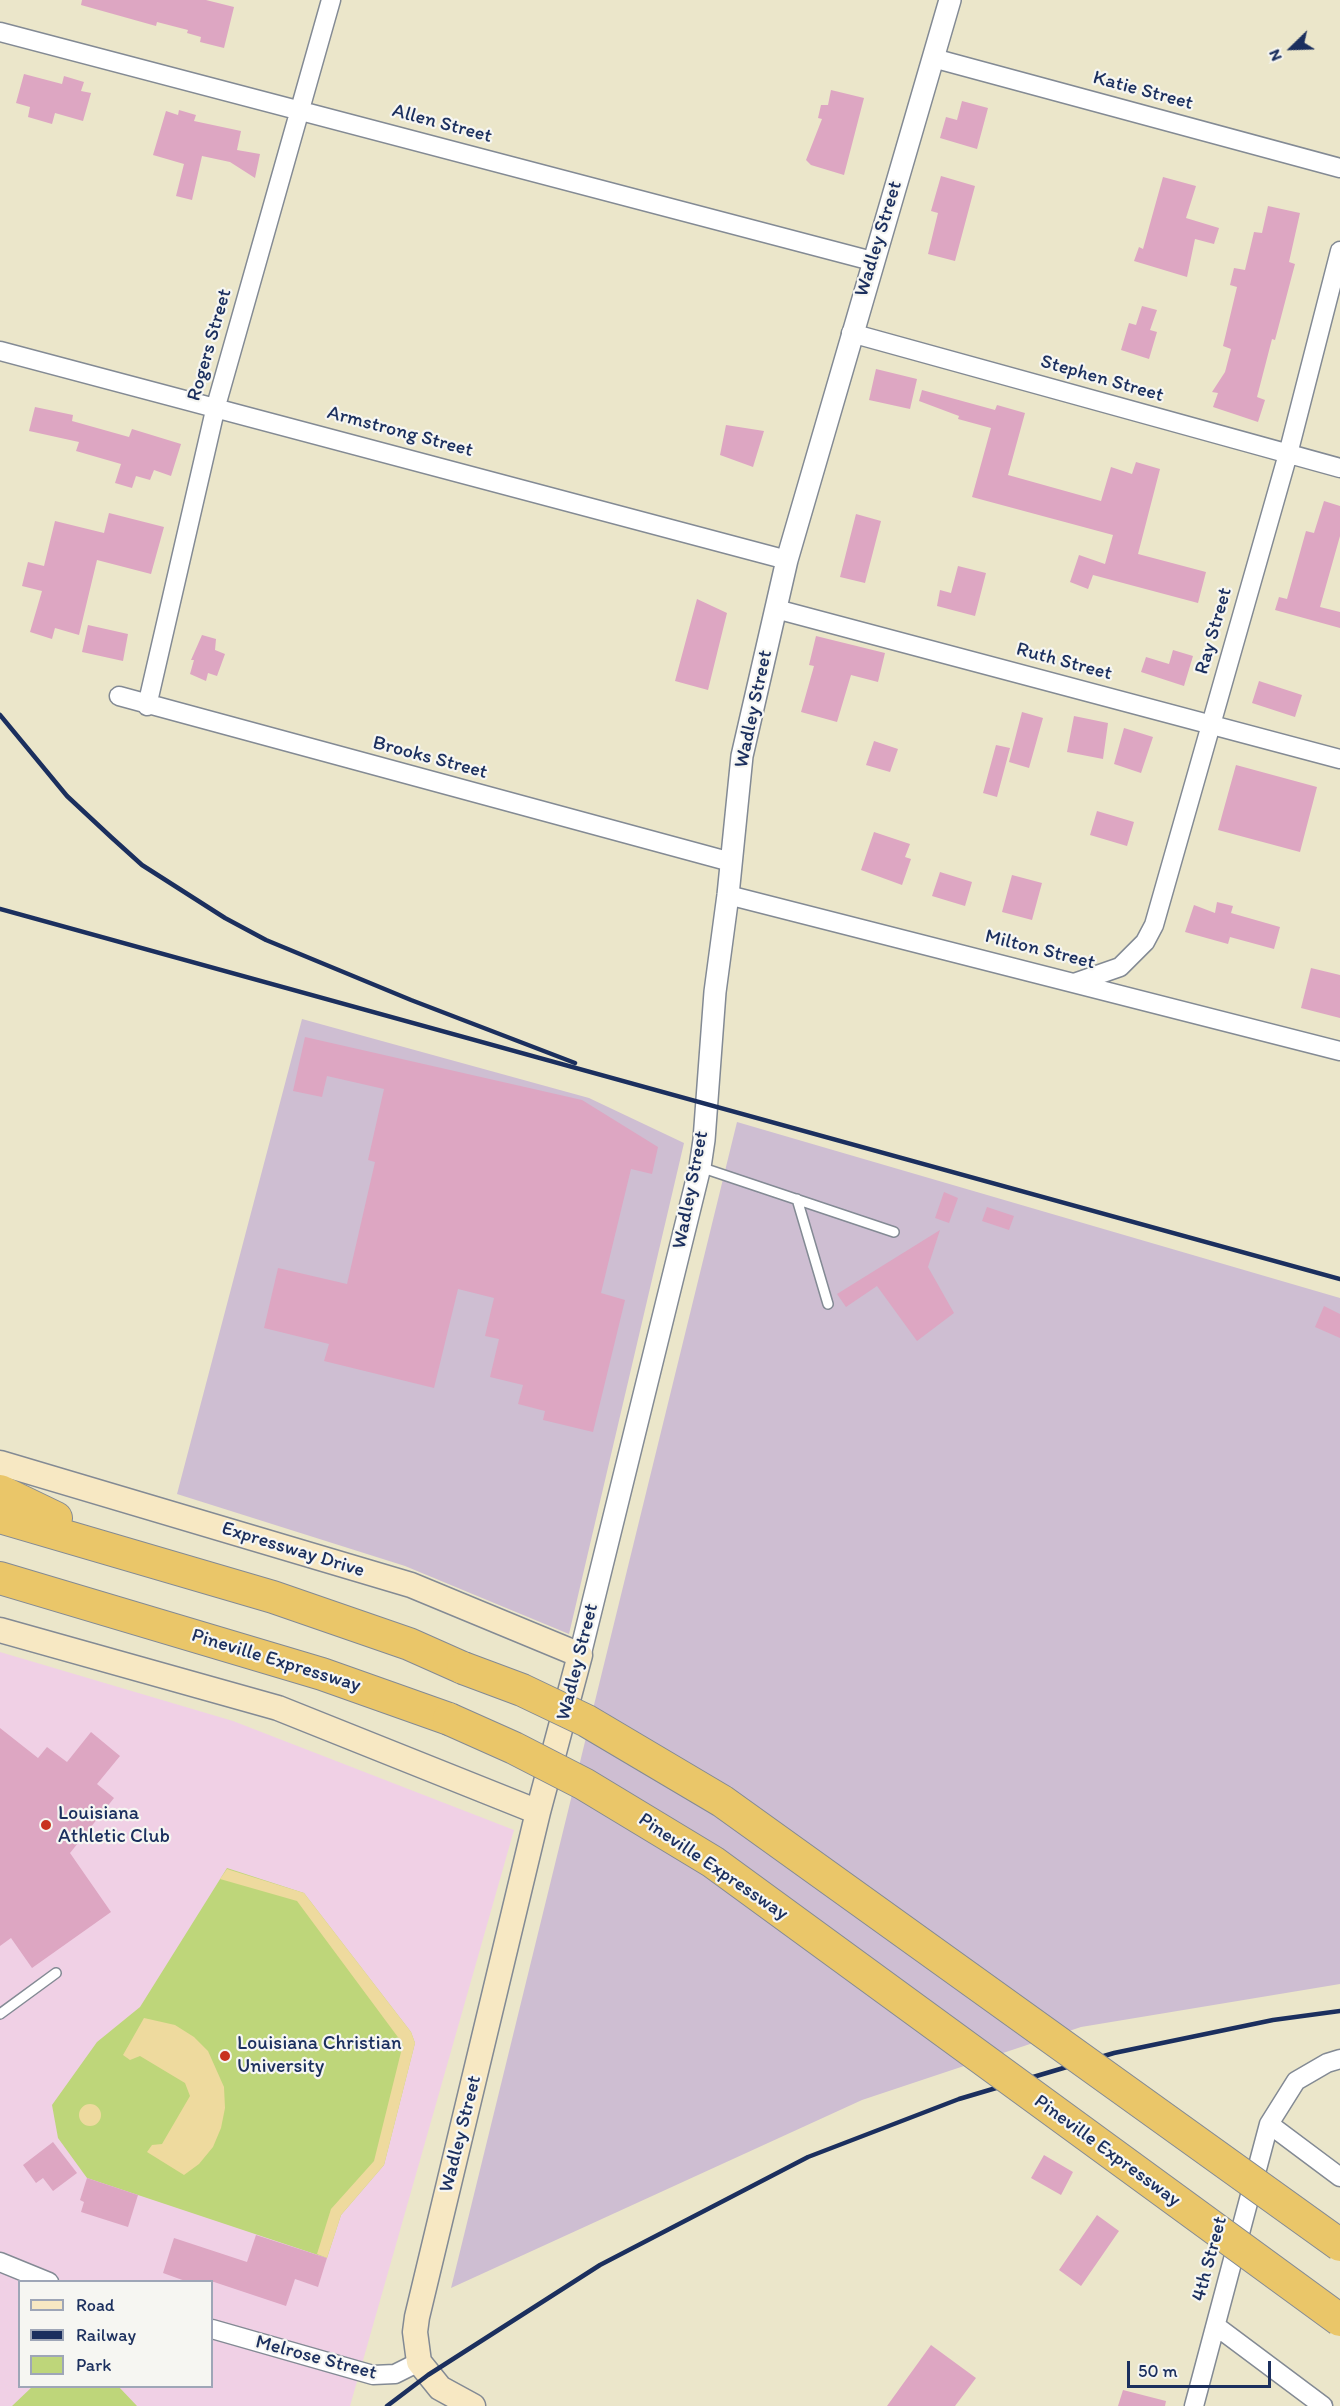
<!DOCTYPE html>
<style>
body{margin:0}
#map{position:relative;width:1340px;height:2406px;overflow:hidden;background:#ebe6ca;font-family:Itim,sans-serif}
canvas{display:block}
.legend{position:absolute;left:18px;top:2280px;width:195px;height:108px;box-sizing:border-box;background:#f6f6f2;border:2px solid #9ea6b7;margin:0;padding:8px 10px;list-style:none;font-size:18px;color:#1b2f5e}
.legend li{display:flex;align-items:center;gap:12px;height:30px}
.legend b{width:30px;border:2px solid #9ea6b7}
.north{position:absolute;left:1262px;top:18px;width:60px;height:60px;-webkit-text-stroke:4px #f6f6f2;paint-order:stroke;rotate:247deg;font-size:16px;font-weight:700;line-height:24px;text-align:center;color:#1b2f5e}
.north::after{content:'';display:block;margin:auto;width:21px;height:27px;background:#1b2f5e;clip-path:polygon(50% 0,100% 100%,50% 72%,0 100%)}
.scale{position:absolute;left:1127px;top:2361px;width:144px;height:27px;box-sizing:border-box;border:3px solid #1b2f5e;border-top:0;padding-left:8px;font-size:18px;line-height:21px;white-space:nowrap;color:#1b2f5e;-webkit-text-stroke:4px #f6f6f2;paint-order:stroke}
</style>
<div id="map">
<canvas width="1340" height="2406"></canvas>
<ul class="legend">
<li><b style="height:8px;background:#f7e8c3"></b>Road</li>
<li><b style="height:8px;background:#1b2f5e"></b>Railway</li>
<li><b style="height:16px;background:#bed67a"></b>Park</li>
</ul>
<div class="north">N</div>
<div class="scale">50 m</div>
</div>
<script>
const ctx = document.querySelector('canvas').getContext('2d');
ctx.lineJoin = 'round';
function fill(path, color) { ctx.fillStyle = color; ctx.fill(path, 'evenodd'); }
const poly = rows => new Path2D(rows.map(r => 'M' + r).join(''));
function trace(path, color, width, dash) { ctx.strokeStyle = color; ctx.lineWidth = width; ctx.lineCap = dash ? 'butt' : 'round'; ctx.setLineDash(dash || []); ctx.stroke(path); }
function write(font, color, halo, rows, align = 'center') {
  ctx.font = font + ' Itim,sans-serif'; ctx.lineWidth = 4.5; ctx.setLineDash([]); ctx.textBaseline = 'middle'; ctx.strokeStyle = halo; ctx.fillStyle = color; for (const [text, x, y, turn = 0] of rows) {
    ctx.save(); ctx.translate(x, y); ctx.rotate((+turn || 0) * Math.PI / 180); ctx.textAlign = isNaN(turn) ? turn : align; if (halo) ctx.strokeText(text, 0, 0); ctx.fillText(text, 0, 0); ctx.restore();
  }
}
const built = poly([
 [0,1652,233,1721,514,1830,350,2406,0,2406],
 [20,2282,212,2282,212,2386,20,2386]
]);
const industrial = poly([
 [302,1019,589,1098,684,1143,569,1634,405,1566,177,1494],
 [737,1122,1340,1298,1340,1984,1081,2027,862,2100,451,2288]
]);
const green = poly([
 [227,1868,304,1893,411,2032,415,2043,384,2165,341,2215,327,2258,87,2178,58,2138,52,2105,97,2042,140,2007],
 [33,2386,119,2387,137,2406,12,2406]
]);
const sand = poly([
 [227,1869,304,1893,411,2032,415,2043,384,2165,341,2215,327,2258,317,2254,331,2209,374,2161,403,2044,297,1901,220,1879],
 [144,2018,175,2025,194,2037,208,2051,224,2087,225,2108,221,2128,213,2147,199,2164,184,2175,147,2152,152,2145,162,2144,190,2096,185,2083,140,2056,130,2060,123,2055],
 '79 2115a11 11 0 1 1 22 0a11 11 0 1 1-22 0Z'
]);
const building = poly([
 [82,0,206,0,234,7,224,48,200,42,201,37,187,33,188,30,157,22,156,26,81,5],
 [24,74,62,84,64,76,84,82,81,91,91,93,83,121,55,113,52,124,28,117,30,107,16,103],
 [831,90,864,98,844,175,811,165,806,160,822,119,818,118,821,105,828,105],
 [962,101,988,108,977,149,940,138,946,117,957,120],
 [179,110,196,115,194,121,241,131,237,150,260,154,255,178,230,162,202,156,192,200,176,196,184,164,153,155,166,111,178,115],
 [941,176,975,186,955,261,928,254,938,213,931,211],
 [1163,177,1196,186,1186,218,1219,228,1214,244,1195,239,1187,277,1134,261,1139,247,1143,249],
 [1268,206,1300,213,1289,262,1295,264,1275,340,1272,339,1257,397,1265,400,1258,422,1213,407,1218,393,1212,392,1225,372,1231,349,1223,346,1237,287,1230,285,1234,268,1245,270,1254,232,1262,233],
 [1142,306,1157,310,1150,330,1157,332,1149,359,1121,350,1129,323,1136,325],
 [876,369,917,379,910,409,869,400],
 [922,390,995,410,997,405,1025,413,1008,475,1101,501,1111,467,1132,474,1136,462,1160,469,1138,554,1206,572,1198,603,1093,575,1088,589,1070,582,1079,555,1105,564,1113,535,972,497,991,428,958,419,959,416,919,401],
 [35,407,73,415,72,421,129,437,132,429,181,444,171,476,154,470,150,480,136,476,132,488,115,483,121,464,76,451,79,442,29,431],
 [726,425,764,431,753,467,720,455],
 [1324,501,1340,506,1340,536,1320,607,1340,612,1340,628,1275,610,1279,597,1287,599,1306,531,1314,533],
 [109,513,164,527,151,574,97,560,79,635,55,628,52,639,30,632,42,591,22,586,28,562,44,566,55,521,104,533],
 [856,514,881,521,865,583,840,577],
 [958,566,986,573,975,616,937,606,940,590,951,593],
 [697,599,727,613,708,690,675,681],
 [88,625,128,634,123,661,82,652],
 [202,635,216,639,215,650,225,654,217,676,208,673,206,681,190,674,194,660,191,660],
 [816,636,885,653,878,682,851,675,837,722,801,712,814,666,809,665],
 [1173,650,1193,656,1184,686,1141,672,1146,657,1169,664],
 [1259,681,1302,695,1295,717,1252,703],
 [1022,712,1043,718,1029,768,1009,762],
 [1074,716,1108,723,1103,759,1067,752],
 [1124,728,1153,737,1141,773,1114,764],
 [874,741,898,749,890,772,866,765],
 [996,745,1010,748,997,797,983,793],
 [1236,765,1317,787,1300,852,1218,830],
 [1097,811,1134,822,1127,846,1090,835],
 [874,832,910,844,905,857,911,859,902,885,861,870],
 [940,872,972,882,965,906,932,896],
 [1012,875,1042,883,1032,920,1002,912],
 [1217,902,1233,906,1231,913,1280,927,1274,949,1230,937,1228,944,1185,932,1194,905,1215,913],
 [1311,968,1340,975,1340,1018,1301,1008],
 [305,1037,582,1100,658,1147,652,1174,631,1169,601,1293,625,1300,593,1432,543,1420,545,1411,518,1404,523,1385,490,1377,499,1339,485,1336,494,1298,458,1289,434,1388,324,1361,329,1344,264,1328,278,1268,347,1284,375,1162,368,1160,384,1089,327,1076,322,1097,293,1091],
 [944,1192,958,1198,949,1223,935,1218],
 [987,1207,1014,1216,1009,1230,982,1221],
 [940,1230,928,1267,954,1313,917,1341,877,1286,846,1307,837,1294],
 [1324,1306,1340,1314,1340,1338,1315,1327],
 [0,1728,38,1758,47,1747,67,1762,91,1732,120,1756,97,1784,114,1798,70,1853,111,1912,32,1968,11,1938,0,1946],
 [53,2142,77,2173,53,2191,43,2178,36,2183,23,2165],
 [1044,2155,1073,2172,1061,2195,1031,2178],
 [87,2178,138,2195,128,2227,81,2212,84,2202,80,2200],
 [1097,2215,1119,2231,1081,2286,1059,2270],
 [256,2235,327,2258,318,2287,295,2279,286,2306,214,2282,188,2282,163,2273,174,2238,247,2262],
 [931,2345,976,2378,955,2406,887,2406],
 [1123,2390,1166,2401,1165,2406,1118,2406]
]);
const service = poly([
 [700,1167,894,1232],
 [797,1199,828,1304],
 [0,2014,56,1973]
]);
const minor = poly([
 [0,32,872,261],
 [933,58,1340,168],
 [851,333,1340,468],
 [0,351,787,560],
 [776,609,1340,759],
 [119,696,731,862],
 [147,706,216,406,331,0],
 [728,895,1340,1051],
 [1077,982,1120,967,1145,942,1154,925,1288,454,1340,251],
 [1269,2124,1340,2177],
 [0,2262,49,2282],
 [1216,2326,1323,2406],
 [212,2329,373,2375,395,2374,419,2362],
 [1194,2406,1269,2124,1296,2081,1327,2063,1340,2059]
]);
const tertiary = poly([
 [580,1655,700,1167,704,1140,715,992,728,895,742,756,787,560,950,0]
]);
const secondary = poly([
 [0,1463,411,1585,580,1655,538,1812,417,2317,415,2332,419,2362,440,2388,473,2406],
 [0,1630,278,1708,538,1812]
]);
const motorway = poly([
 [0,1491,56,1518],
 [0,1517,273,1597,409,1644,463,1668],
 [0,1578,322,1674,449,1719]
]);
const rail = poly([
 [0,715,67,796,111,837,142,865,225,918,266,940,411,1000,575,1063],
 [0,909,1340,1279],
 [387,2406,428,2375,600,2265,808,2157,959,2099,1114,2053,1273,2020,1340,2011]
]);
const motorwayBridge = poly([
 [463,1668,522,1690,587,1721,722,1801,1340,2245],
 [449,1719,514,1748,584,1784,713,1862,1340,2320]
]);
const markers = [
 [46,1825,6,"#c8321e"],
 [225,2056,6,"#c8321e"]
];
const streetNames = [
 ["Katie Street",1143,91,15],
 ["Allen Street",442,124,15],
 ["Wadley Street",879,239,-73],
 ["Rogers Street",210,345,-74],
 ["Stephen Street",1102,379,16],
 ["Armstrong Street",400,432,15],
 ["Ray Street",1214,631,-74],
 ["Ruth Street",1064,662,15],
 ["Wadley Street",754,709,-78],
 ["Brooks Street",430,758,15],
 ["Milton Street",1040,950,14],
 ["Wadley Street",691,1190,-79],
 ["Expressway Drive",293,1550,17],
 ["Pineville Expressway",276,1661,17],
 ["Wadley Street",578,1662,-76],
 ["Pineville Expressway",713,1867,34],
 ["Wadley Street",461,2134,-76],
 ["Pineville Expressway",1107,2151,36],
 ["4th Street",1210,2259,-75],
 ["Melrose Street",316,2358,15]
];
const poiNames = [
 ["Louisiana",58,1814],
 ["Athletic Club",58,1837],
 ["Louisiana Christian",237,2044],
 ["University",237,2067]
];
fill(built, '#f0d0e5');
fill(industrial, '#cebed2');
fill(green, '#bed67a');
fill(sand, '#eeda9e');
fill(building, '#dda6c2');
trace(service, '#838a94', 12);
trace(minor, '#838a94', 21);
trace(tertiary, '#838a94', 24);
trace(secondary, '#838a94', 27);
trace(motorway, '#838a94', 34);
trace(service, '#fff', 9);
trace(minor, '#fff', 18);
trace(tertiary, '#fff', 21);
trace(secondary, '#f7e8c3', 24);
trace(motorway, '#eac669', 32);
trace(rail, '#1b2f5e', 4.5);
trace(motorwayBridge, '#838a94', 34, []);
trace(motorwayBridge, '#eac669', 32);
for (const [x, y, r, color] of markers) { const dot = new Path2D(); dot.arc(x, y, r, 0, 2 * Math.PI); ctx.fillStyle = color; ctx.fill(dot); trace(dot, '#f6f6f2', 2); }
write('20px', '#1b2f5e', '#f6f6f2', streetNames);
write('20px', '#1b2f5e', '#f6f6f2', poiNames, 'left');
</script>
